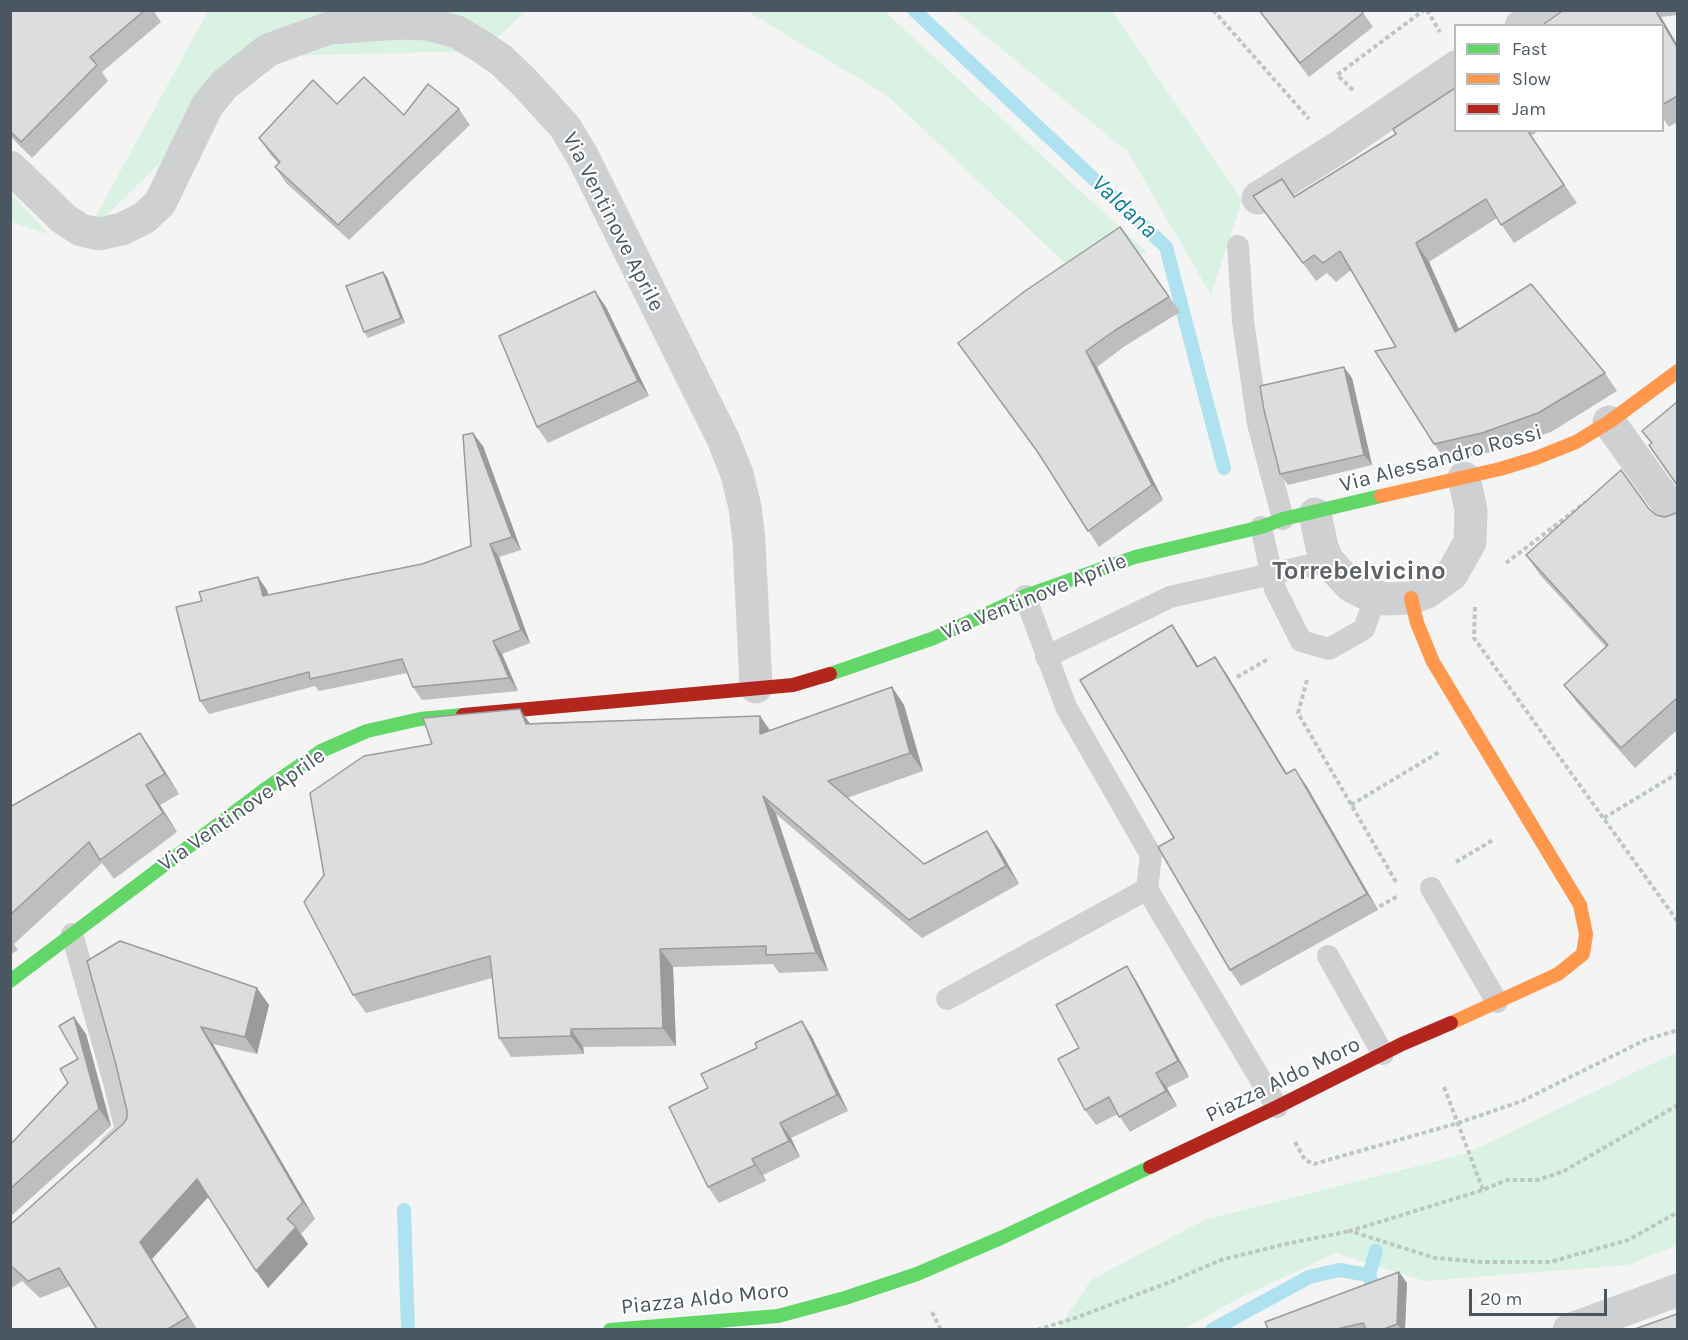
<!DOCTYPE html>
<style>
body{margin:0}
#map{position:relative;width:1688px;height:1340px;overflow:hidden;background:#f4f4f4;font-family:Karla,sans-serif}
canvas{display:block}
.frame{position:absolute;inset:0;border:12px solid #4a5661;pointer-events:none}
.legend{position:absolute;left:1454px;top:24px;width:210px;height:108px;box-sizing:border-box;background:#fff;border:2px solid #b7bbc0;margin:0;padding:8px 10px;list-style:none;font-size:18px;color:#4a5661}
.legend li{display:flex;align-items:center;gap:12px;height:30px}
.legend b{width:30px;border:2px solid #b7bbc0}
.scale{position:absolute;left:1469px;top:1289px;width:138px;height:27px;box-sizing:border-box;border:3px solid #4a5661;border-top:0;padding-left:8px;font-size:18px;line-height:21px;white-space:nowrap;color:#4a5661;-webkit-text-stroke:4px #fff;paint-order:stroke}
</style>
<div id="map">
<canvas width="1688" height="1340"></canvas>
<div class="frame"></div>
<ul class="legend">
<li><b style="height:8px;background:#63d668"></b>Fast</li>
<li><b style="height:8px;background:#ff974d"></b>Slow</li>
<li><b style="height:8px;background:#b3261e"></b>Jam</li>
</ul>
<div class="scale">20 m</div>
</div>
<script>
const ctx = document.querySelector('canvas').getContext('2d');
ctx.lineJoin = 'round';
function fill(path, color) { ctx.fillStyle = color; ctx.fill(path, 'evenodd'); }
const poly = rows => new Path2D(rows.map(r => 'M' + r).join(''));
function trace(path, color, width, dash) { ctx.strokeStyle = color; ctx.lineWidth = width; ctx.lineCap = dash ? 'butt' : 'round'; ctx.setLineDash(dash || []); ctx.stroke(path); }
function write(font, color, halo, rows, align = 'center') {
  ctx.font = font + ' Karla,sans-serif'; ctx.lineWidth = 4.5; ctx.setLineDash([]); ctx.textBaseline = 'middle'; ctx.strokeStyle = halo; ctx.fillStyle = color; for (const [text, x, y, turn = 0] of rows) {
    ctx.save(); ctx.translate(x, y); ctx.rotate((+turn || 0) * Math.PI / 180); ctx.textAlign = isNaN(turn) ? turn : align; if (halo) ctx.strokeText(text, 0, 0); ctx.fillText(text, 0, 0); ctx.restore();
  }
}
const green = poly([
 [208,11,525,11,484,51,270,56,85,236],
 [747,11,884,11,1147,252,1083,280,888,96],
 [955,11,1112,11,1242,200,1211,295,1128,152],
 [10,194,11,194,49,234,11,222],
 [1677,1052,1677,1245,1628,1265,1425,1281,1336,1253,1243,1296,1183,1329,1057,1330,1091,1280,1204,1220,1465,1154]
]);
const stream = poly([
 [914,10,1166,247,1224,468],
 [404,1210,408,1330],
 [1371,1281,1369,1275,1376,1251],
 [1212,1330,1309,1277,1339,1270,1369,1275]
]);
const path = poly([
 [1213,10,1309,119],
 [1427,10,1440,32],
 [1353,90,1337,75,1424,10],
 [1506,563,1586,502],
 [1475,607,1474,638,1678,922],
 [1237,677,1270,658],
 [1307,680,1298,713,1396,882],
 [1351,805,1441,751],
 [1604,818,1678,773],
 [1456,862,1493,840],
 [1373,910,1398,896],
 [1444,1087,1483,1190],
 [1678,1105,1564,1171,1538,1180,1507,1180,1483,1190,1350,1231,1435,1258,1482,1262,1550,1262,1628,1240,1678,1212],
 [1295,1142,1305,1160,1314,1164,1458,1123,1522,1101,1645,1040,1678,1030],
 [932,1312,941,1330],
 [1037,1330,1078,1317,1170,1282,1221,1260,1281,1245,1350,1231]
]);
const lane = poly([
 [1238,246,1243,321,1258,424,1283,519],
 [1261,527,1275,589,1301,641,1329,649,1364,629,1376,596],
 [1025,596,1066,707,1151,855,1147,889,1277,1107],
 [1046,657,1170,597,1328,561],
 [1431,888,1497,1002],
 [72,934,114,1082,126,1131,110,1146],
 [1328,956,1383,1054],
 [947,999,1147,889]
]);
const street = poly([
 [1521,26,1545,10],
 [10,167,64,219,81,230,99,234,122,229,144,218,160,203,207,106,224,85,268,50,329,28,398,23,428,24,457,32,479,45,501,60,524,82,565,127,583,157,723,439,737,474,745,507,749,541,756,687],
 [1258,198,1336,149,1456,67],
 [1609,422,1678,518],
 [1315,514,1322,547,1328,561,1351,586,1367,594,1385,599,1411,598,1427,592,1452,574,1470,542,1471,510,1464,478],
 [1569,1330,1678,1290]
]);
const fast = poly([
 [830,674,934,638,1025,596,1135,557,1261,527,1283,519,1381,496],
 [10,981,264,790,321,751,367,731,420,719,463,715],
 [610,1330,778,1316,845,1298,917,1274,1003,1237,1150,1167]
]);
const slow = poly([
 [1381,496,1500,469,1536,458,1576,442,1609,422,1678,371],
 [1411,598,1417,623,1433,662,1580,905,1586,934,1583,954,1558,974,1451,1023]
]);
const jam = poly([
 [463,715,793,685,830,674],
 [1150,1167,1277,1107,1402,1044,1451,1023]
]);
const wall = poly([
 [12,10,153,10,161,22,102,72,108,81,32,158,10,136,10,13],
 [1258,10,1361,10,1373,27,1309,77],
 [1564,10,1677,10,1677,15,1661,17,1677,44,1677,122,1669,127,1662,117,1662,26],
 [337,104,404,115,459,109,470,125,349,240,286,183,275,167,279,164,270,154,259,138],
 [1455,130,1540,130,1531,136,1577,203,1514,243,1497,218,1429,262,1459,329,1605,373,1617,391,1551,432,1495,451,1447,462,1434,444,1396,347,1351,270,1336,282,1327,273,1316,281,1253,196,1295,196],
 [1120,227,1180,312,1125,346,1097,367,1163,500,1099,547,1040,456],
 [383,272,387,277,405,323,368,338,364,332],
 [606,307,649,396,548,443,537,427],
 [1352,378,1372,465,1288,485,1280,474],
 [483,446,521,550,499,557,530,643,502,654,518,691,422,700,413,687,407,673,319,691,315,686,209,714,200,701,202,601,267,590,268,595,422,564,471,546],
 [1649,509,1656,515,1665,517,1676,513,1677,511,1677,730,1635,768,1578,704,1564,685,1606,647,1540,575,1526,555],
 [1183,641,1198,666,1226,673,1287,774,1306,785,1378,910,1241,986,1230,970,1174,838],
 [892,687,904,705,923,771,847,798,924,864,1000,850,1019,884,922,938,776,814,828,971,779,973,773,964,673,967,676,1046,583,1047,584,1054,511,1057,499,1038,492,978,366,1013,353,995,432,744,530,723,760,716,770,730],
 [153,752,179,794,160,805,177,832,114,879,102,863,14,944,18,950,10,955,10,807],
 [120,941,269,1005,257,1054,213,1044,315,1219,301,1234,308,1244,268,1288,256,1271,209,1196,152,1259,197,1329,97,1329,70,1286,40,1298,22,1281,10,1289,10,1225,123,1124,127,1118,127,1111],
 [1137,982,1189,1077,1167,1088,1177,1106,1130,1132,1118,1114,1096,1125,1085,1110,1079,1048],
 [74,1017,86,1034,111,1126,10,1217,10,1145,68,1083,78,1059],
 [802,1021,812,1037,848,1111,791,1138,800,1157,763,1175,766,1181,719,1203,708,1187,708,1088,757,1048],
 [1399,1272,1407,1283,1405,1329,1268,1329]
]);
const shadedWall = poly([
 [1655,10,1661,17,1677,44,1677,47],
 [1416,243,1429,262,1468,350,1455,332],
 [383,272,387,277,405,323,401,318],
 [595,291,606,307,649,396,638,381],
 [1086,351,1097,367,1163,500,1152,485],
 [1344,367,1352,378,1372,465,1364,455],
 [473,433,483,446,521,550,512,537],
 [490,544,499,557,530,643,521,630],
 [258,577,267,590,272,609,263,596],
 [1172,625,1183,641,1208,683,1197,667],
 [493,641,502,654,518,691,509,678],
 [1215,657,1226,673,1297,790,1286,774],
 [892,687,904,705,923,771,910,753],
 [520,709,533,728,526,724],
 [760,716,772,734,760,734],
 [140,733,153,752,179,794,165,774],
 [1295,769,1306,785,1378,910,1367,894],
 [146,785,160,805,177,832,163,813],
 [763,796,776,814,828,971,816,953],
 [987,831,1000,850,1019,884,1006,866],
 [660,949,673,967,676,1046,663,1028],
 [1127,966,1137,982,1189,1077,1178,1061],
 [257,988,269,1005,257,1054,245,1037],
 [74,1017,86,1034,111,1126,99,1109],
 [802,1021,812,1037,848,1111,837,1095],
 [201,1027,213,1044,315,1219,303,1202],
 [571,1029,583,1047,584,1054,571,1036],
 [1156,1073,1167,1088,1177,1106,1166,1091],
 [780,1123,791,1138,800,1157,789,1141],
 [752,1159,763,1175,766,1181,755,1165],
 [197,1179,209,1196,152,1259,197,1329,140,1242],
 [296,1227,308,1244,268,1288,256,1271],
 [1399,1272,1407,1283,1405,1329,1401,1329,1397,1324]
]);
const building = poly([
 [12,10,145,10,90,57,97,65,21,142,10,131,10,13,12,10],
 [1259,10,1361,10,1363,13,1300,63,1259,10],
 [1564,10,1655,10,1677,47,1677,96,1662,105,1662,26,1541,26,1564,10],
 [364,77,404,115,428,84,459,109,338,225,275,167,280,162,259,138,313,80,337,104,364,77],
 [1455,88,1455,130,1527,130,1564,185,1501,225,1486,199,1416,243,1455,332,1531,284,1605,373,1538,413,1482,433,1434,444,1375,351,1396,347,1340,251,1323,263,1314,255,1303,263,1253,196,1282,179,1294,197,1396,134,1393,129,1455,88],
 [1120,227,1169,297,1114,331,1086,351,1152,485,1088,531,1037,451,958,343,1025,291,1120,227],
 [383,272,401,318,364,332,346,286,383,272],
 [595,291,638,381,537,427,499,336,595,291],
 [1344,367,1364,455,1280,474,1264,410,1260,386,1344,367],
 [1677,402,1677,485,1649,445,1652,443,1642,431,1677,402],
 [473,433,512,537,490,544,521,630,493,641,509,678,413,687,402,659,310,679,309,672,200,701,176,607,202,601,199,592,258,577,263,596,422,564,471,546,463,435,473,433],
 [1621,470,1649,509,1656,515,1665,517,1676,513,1677,511,1677,698,1621,748,1564,685,1608,645,1526,555,1621,470],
 [1172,625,1197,667,1215,657,1286,774,1295,769,1367,894,1230,970,1158,847,1174,838,1080,680,1172,625],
 [892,687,910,753,828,781,924,864,987,831,1006,866,909,920,763,796,816,953,766,955,766,946,660,949,663,1028,571,1029,571,1036,499,1038,490,956,353,995,304,902,324,875,310,793,364,756,432,744,423,718,520,709,526,724,760,716,760,734,892,687],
 [140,733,165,774,146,785,163,813,100,860,89,842,10,915,10,807,140,733],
 [120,941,257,988,245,1037,201,1027,303,1202,287,1219,296,1227,256,1271,197,1179,140,1242,188,1317,168,1329,97,1329,59,1268,28,1281,10,1265,10,1225,123,1124,127,1118,127,1111,115,1061,87,961,120,941],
 [1127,966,1178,1061,1156,1073,1166,1091,1119,1117,1109,1097,1085,1110,1058,1059,1079,1048,1056,1005,1127,966],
 [74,1017,99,1109,10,1189,10,1145,68,1083,60,1069,78,1059,59,1026,74,1017],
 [802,1021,837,1095,780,1123,789,1141,752,1159,755,1165,708,1187,669,1107,708,1088,701,1074,757,1048,755,1043,802,1021],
 [1399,1272,1397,1324,1384,1329,1366,1329,1363,1323,1337,1329,1268,1329,1265,1322,1399,1272],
 [1677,1314,1677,1329,1635,1329,1677,1314]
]);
const streetNames = [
 ["Via Ventinove Aprile",613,222,63],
 ["Via Alessandro Rossi",1441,459,-15],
 ["Via Ventinove Aprile",1034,597,-22],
 ["Via Ventinove Aprile",242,810,-35],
 ["Piazza Aldo Moro",1283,1080,-26],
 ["Piazza Aldo Moro",705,1299,-6]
];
const waterNames = [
 ["Valdana",1124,207,43]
];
const quarterNames = [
 ["Torrebelvicino",1359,572]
];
fill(green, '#d9f2e3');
trace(stream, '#aee2f0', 14);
trace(path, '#bcc7c4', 4, [4.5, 3]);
trace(lane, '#ced0d2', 22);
trace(street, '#ced0d2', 33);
trace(fast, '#63d668', 14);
trace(slow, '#ff974d', 14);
trace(jam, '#b3261e', 14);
fill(wall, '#bebebf');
fill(shadedWall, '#9b9b9b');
fill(building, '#ddddde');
trace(building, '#9b9b9b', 1.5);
write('22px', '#4a5661', '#fff', streetNames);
write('italic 24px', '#0c7c9b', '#fff', waterNames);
write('bold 26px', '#5f6368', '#fff', quarterNames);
</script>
